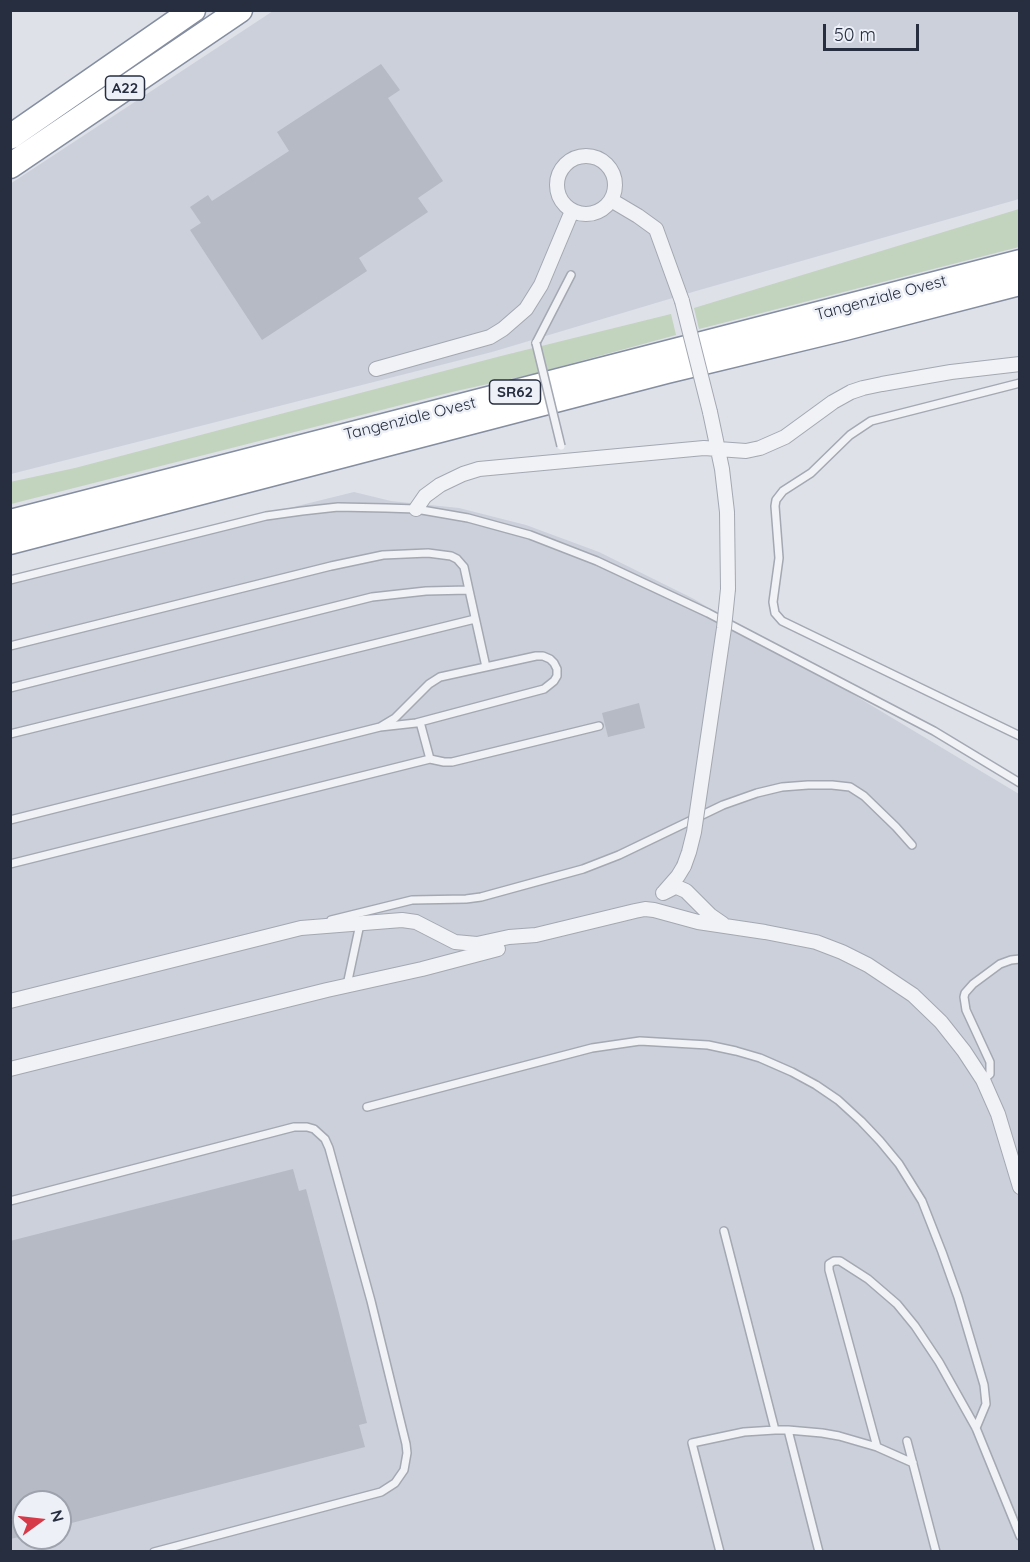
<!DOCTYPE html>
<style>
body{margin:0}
#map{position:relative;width:1030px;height:1562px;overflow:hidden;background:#dee1e8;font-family:Quicksand,sans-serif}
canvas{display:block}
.frame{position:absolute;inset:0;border:12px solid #262e40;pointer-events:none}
.north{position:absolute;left:12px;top:1490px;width:60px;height:60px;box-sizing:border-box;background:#edf0f6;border:2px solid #9da2ad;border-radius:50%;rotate:75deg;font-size:16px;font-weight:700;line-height:24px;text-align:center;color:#262e40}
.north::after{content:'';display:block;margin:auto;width:21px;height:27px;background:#d63a49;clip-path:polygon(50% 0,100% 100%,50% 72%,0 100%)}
.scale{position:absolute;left:823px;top:24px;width:96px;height:27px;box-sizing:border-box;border:3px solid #262e40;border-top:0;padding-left:8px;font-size:18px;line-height:21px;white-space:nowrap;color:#262e40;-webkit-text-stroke:4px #edf0f6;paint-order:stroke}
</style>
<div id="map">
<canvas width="1030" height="1562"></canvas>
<div class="frame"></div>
<div class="north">N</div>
<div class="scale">50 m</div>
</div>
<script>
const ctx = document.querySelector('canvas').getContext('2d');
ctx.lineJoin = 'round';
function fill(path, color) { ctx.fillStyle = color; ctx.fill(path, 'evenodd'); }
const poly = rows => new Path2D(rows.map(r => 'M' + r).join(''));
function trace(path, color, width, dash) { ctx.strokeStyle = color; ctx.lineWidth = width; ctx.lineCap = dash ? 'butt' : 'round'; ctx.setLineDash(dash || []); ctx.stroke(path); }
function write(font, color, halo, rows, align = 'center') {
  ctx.font = font + ' Quicksand,sans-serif'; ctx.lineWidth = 5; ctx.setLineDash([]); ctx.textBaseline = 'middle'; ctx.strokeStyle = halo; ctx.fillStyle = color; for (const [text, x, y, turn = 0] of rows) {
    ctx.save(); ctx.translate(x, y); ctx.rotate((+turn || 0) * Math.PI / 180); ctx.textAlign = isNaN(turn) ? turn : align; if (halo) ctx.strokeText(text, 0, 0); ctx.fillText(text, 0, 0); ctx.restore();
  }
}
const built = poly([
 [273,11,1019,11,1019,199,696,291,492,352,11,474,10,184],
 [354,492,391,501,459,508,526,525,599,552,694,599,1019,794,1019,1551,11,1551,10,577],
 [24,1502,60,1502,60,1538,24,1538]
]);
const green = poly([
 [1019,209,1019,247,699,329,694,308],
 [671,314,676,335,533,374,456,391,11,504,10,482,75,468,501,356]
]);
const building = poly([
 [381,64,400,90,388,98,443,181,418,198,428,212,359,258,367,271,262,340,190,230,201,223,190,207,208,195,212,201,289,151,277,132],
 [639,703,645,728,608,737,602,713],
 [293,1169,299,1191,306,1189,337,1305,367,1423,359,1425,365,1447,60,1526,60,1502,24,1502,24,1536,10,1539,10,1241]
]);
const lane = poly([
 [536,343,571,275],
 [1020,383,871,421,850,435,811,473,783,491,776,500,775,506,779,558,773,602,775,613,782,621,1020,736],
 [10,580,266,516,302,511,338,507,386,508,416,509,468,518,530,535,597,561,708,613,934,731,1020,783],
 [10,646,331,566,383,555,428,553,451,556,457,559,464,567,469,590],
 [10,688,372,597,426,591,469,590,486,667],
 [10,734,475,619],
 [430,759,444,762,452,762,599,726],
 [10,820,380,727,416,723,544,689,554,681,557,676,557,669,554,663,550,659,543,656,536,656,440,677,429,684,395,718,380,727],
 [10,864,430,759,420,722],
 [331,920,412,900,466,899,481,897,583,869,619,855,723,805,757,793,782,787,808,785,832,785,850,787,864,796,896,827,912,845],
 [347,985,360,924],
 [983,1080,990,1074,990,1062,966,1010,964,997,965,993,973,984,1000,964,1011,960,1020,959],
 [367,1107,592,1048,640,1041,708,1045,736,1051,760,1058,792,1072,816,1085,838,1100,861,1121,880,1141,899,1164,922,1201,942,1252,958,1297,984,1385,986,1404,976,1428],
 [10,1201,294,1127,307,1127,314,1129,325,1139,329,1148,371,1301,406,1444,407,1453,404,1470,395,1483,381,1492,154,1552],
 [724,1231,775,1430,788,1430],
 [907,1441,936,1552],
 [913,1463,877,1447,829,1270,829,1264,834,1261,840,1261,868,1279,897,1304,915,1326,939,1362,976,1428,1020,1536],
 [720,1552,692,1443,744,1432,775,1430],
 [819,1552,788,1430,822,1433,839,1436,877,1447]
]);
const street = poly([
 '557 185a29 29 0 1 1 58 0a29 29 0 1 1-58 0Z',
 [611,200,638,216,656,229,682,301],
 [376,369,490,337,503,329,526,309,541,285,572,211],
 [710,412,722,469,727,512,728,589],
 [416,509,425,496,440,485,463,474,479,469,704,448,746,451,760,448,785,437,833,402,851,392,863,388,882,384,951,372,1020,364],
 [664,892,678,876,684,866],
 [663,893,673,888,677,887,686,891,710,915,723,924],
 [10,1001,301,928,402,920,416,922,455,942,477,944,509,937,536,935,635,911,645,909,654,910,698,922,765,932,816,942,842,952,868,965,913,995,941,1022,964,1051,983,1080,998,1114,1020,1187],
 [10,1069,327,990,422,969,498,949]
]);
const highway = poly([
 [10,137,193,10],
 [10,166,240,10],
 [10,522,1020,262],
 [10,542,667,371,845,328,1020,283]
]);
const laneBridge = poly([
 [536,343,561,446]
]);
const streetBridge = poly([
 [682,301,710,412],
 [684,866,689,852,694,832,724,628,728,589]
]);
const shields = [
 [125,88,39],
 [515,392,51]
];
const shieldNames = [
 ["A22",125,88],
 ["SR62",515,392]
];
const streetNames = [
 ["Tangenziale Ovest",881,298,-15],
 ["Tangenziale Ovest",410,419,-14]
];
fill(built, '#ccd0da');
fill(green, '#c2d3be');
fill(building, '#b5bac5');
trace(lane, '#a3a8b2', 10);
trace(street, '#a3a8b2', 16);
trace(highway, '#848ea0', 27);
trace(lane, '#f1f2f6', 7);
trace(street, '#f1f2f6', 14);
trace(highway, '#fff', 24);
trace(laneBridge, '#a3a8b2', 10, []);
trace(streetBridge, '#a3a8b2', 16, []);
trace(laneBridge, '#f1f2f6', 7);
trace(streetBridge, '#f1f2f6', 14);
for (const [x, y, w] of shields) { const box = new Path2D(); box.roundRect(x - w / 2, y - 12, w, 24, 4.5); ctx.fillStyle = '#edf0f6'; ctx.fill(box); trace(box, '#262e40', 1.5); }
write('bold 15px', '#262e40', null, shieldNames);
write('16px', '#262e40', '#edf0f6', streetNames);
</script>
